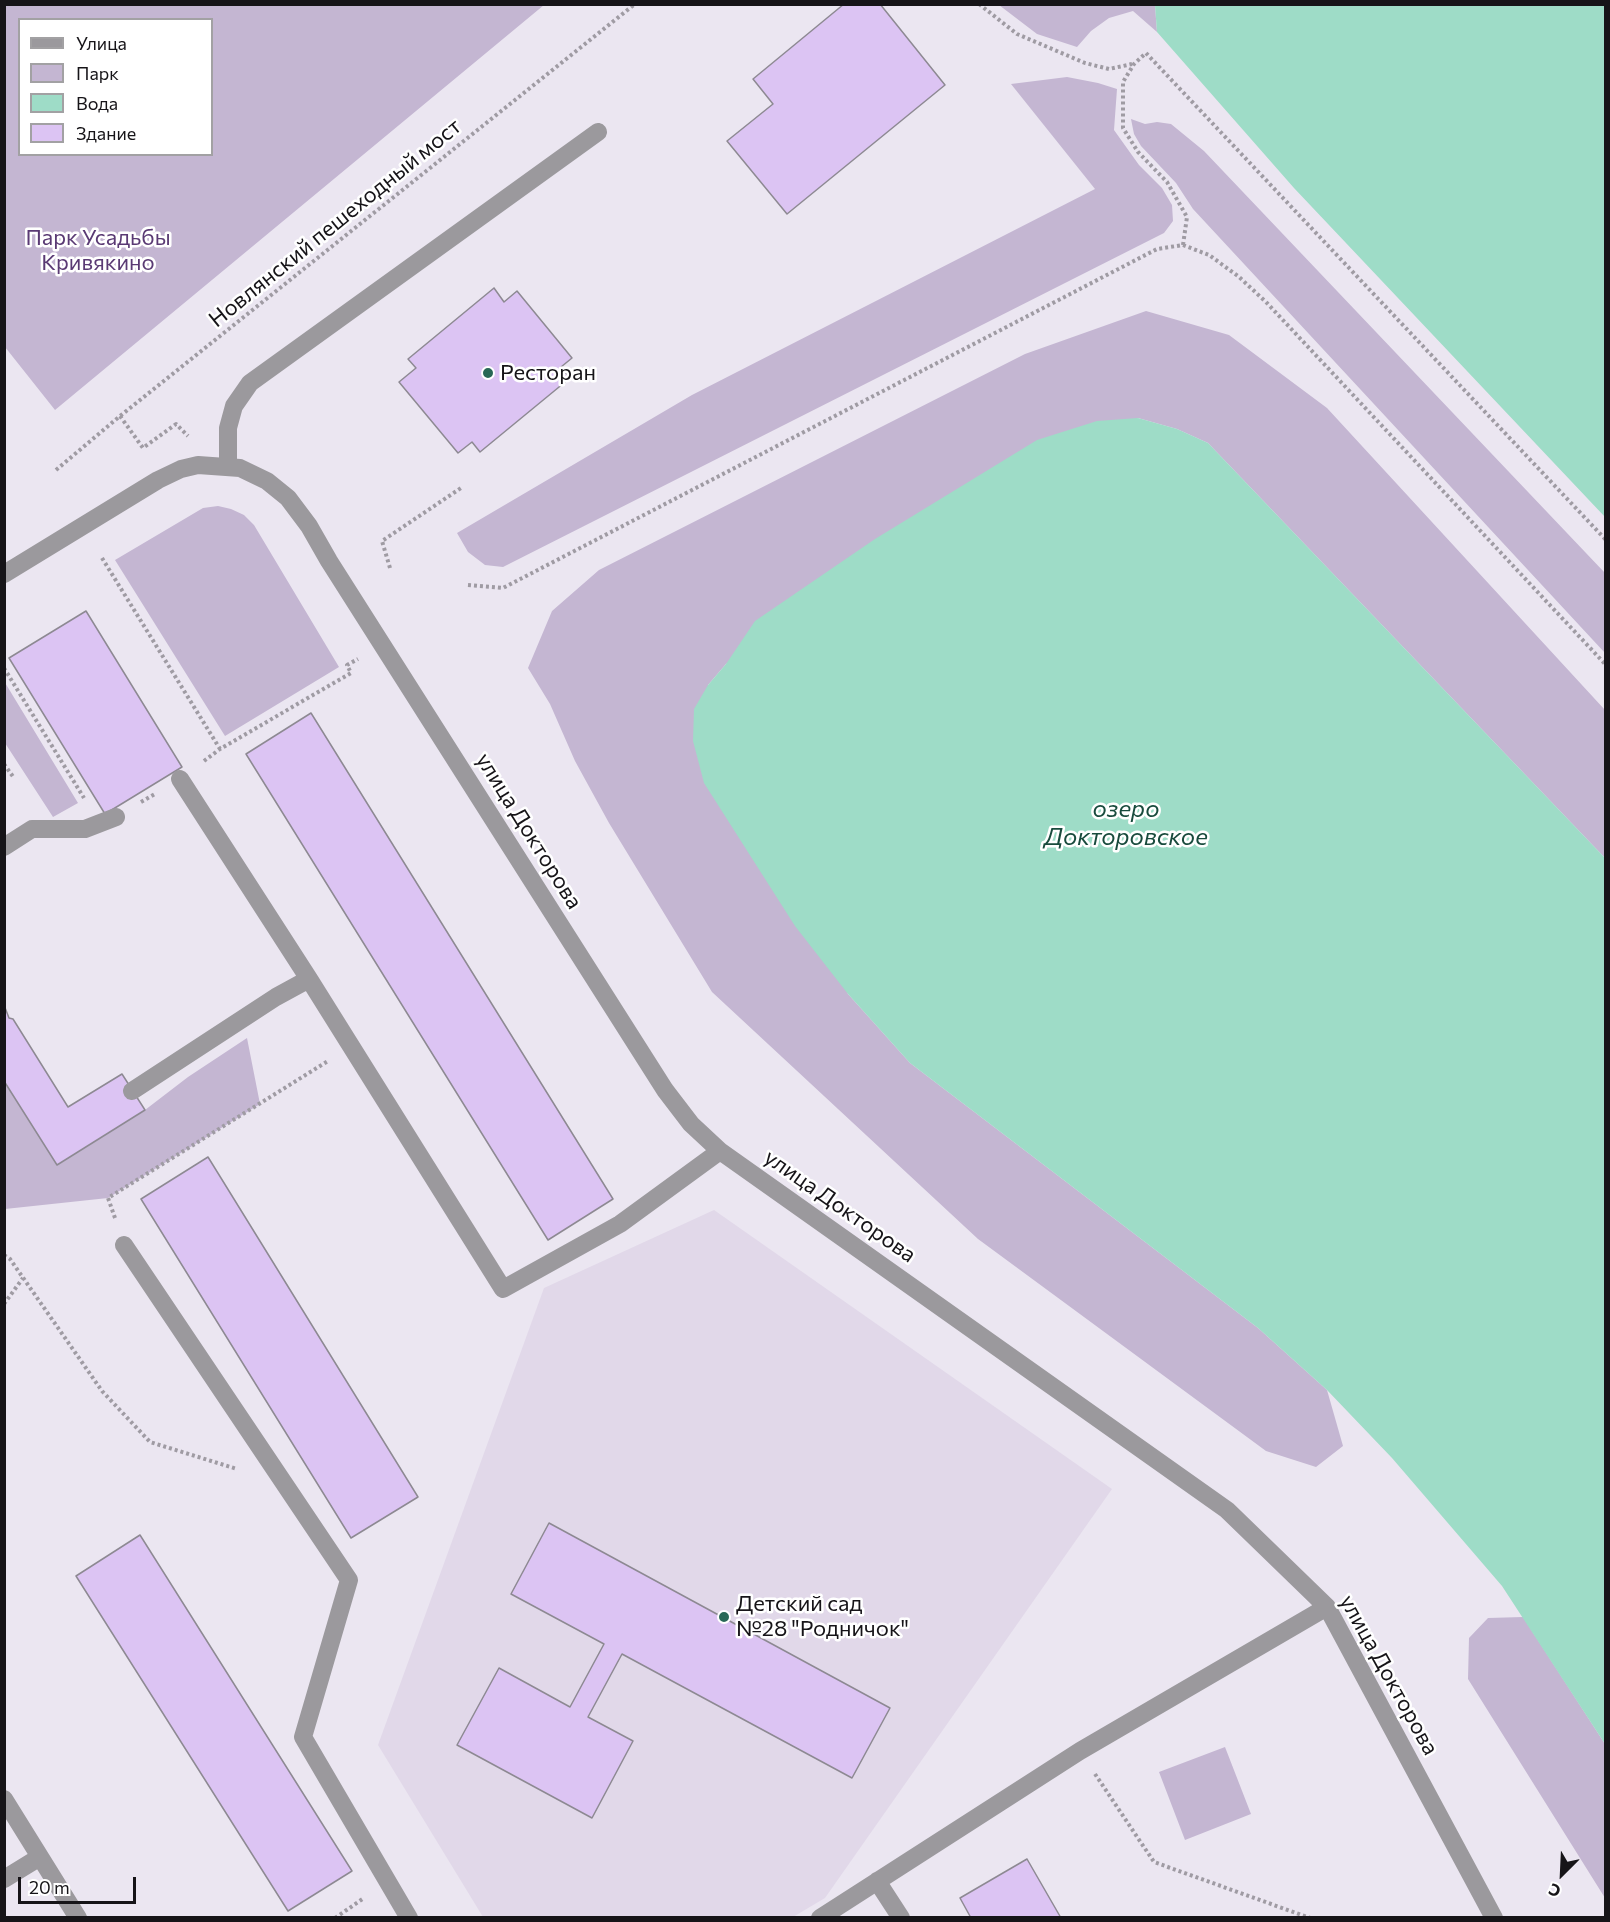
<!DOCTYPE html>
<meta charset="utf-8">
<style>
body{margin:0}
#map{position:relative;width:1610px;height:1922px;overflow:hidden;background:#ebe6f1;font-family:Commissioner,sans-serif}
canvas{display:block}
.frame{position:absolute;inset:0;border:6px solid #161418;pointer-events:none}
.legend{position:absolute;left:18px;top:18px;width:195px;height:138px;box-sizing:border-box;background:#fff;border:2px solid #a2a1a3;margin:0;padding:8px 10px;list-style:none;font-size:18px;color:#161418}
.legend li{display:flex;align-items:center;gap:12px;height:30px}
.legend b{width:30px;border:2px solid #a2a1a3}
.north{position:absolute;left:1532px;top:1844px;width:60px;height:60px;-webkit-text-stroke:4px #fff;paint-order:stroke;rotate:204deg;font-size:16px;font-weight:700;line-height:24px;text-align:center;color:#161418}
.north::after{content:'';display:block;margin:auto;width:21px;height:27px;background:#161418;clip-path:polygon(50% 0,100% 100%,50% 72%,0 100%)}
.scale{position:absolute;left:18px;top:1877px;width:118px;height:27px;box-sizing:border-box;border:3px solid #161418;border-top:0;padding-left:8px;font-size:18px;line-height:21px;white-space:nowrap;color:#161418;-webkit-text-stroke:4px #fff;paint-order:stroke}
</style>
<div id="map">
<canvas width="1610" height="1922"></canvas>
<div class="frame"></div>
<ul class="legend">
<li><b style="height:8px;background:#9b999d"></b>Улица</li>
<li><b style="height:16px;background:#c4b6d2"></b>Парк</li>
<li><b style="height:16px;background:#9edcc7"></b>Вода</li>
<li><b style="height:16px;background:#dcc4f3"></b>Здание</li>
</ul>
<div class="north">С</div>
<div class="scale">20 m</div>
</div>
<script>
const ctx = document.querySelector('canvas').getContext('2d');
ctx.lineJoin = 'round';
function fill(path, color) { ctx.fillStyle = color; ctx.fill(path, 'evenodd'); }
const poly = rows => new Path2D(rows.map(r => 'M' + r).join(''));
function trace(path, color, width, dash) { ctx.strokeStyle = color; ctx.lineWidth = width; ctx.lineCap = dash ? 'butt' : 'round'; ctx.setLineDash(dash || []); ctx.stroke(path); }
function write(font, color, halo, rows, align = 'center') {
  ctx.font = font + ' Commissioner,sans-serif'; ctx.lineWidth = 5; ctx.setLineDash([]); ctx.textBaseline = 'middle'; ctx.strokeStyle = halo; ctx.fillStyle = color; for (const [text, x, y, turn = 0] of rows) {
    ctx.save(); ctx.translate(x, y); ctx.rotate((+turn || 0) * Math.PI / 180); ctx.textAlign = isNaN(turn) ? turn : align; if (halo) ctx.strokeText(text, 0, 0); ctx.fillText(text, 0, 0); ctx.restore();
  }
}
const built = poly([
 [714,1210,1112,1489,825,1898,793,1917,483,1917,378,1745,544,1288]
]);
const green = poly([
 [5,4,544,4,544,5,55,410,5,347],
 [20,20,212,20,212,154,20,154],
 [999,5,1155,5,1157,32,1133,11,1109,18,1091,31,1077,47,1037,34],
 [1067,77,1098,83,1117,89,1114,130,1139,165,1162,188,1172,205,1173,221,1164,233,503,567,485,565,468,552,457,533,692,395,1095,189,1011,84],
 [1131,119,1145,124,1157,122,1171,124,1204,151,1605,573,1605,653,1193,209,1176,183,1141,146,1134,134],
 [1146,311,1229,335,1327,408,1605,710,1605,858,1208,443,1177,429,1138,418,726,664,708,685,848,994,910,1063,1258,1328,1327,1390,1343,1446,1316,1467,1266,1451,978,1239,712,992,609,823,575,761,550,704,528,668,552,611,599,570,1025,354],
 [218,506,231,509,244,515,254,525,339,667,225,736,115,560,203,508],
 [4,681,78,803,53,817,5,743],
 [247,1038,260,1104,108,1198,5,1209,4,1081,57,1165,145,1110,188,1077],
 [1523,1617,1605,1744,1605,1898,1468,1679,1469,1638,1488,1618],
 [1225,1747,1251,1814,1185,1840,1159,1772]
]);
const water = poly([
 [1155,5,1605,5,1605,517,1294,188,1157,32],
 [1138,418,1177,429,1208,443,1605,858,1605,1744,1502,1586,1392,1458,1327,1390,1258,1328,910,1063,848,994,795,926,704,783,693,741,694,709,708,685,726,664,755,621,875,539,1037,440,1097,421]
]);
const building = poly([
 [844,4,880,4,945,85,787,214,727,141,773,104,753,79,844,4],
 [494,288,504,302,517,291,572,358,561,367,570,378,480,452,472,442,458,453,399,382,416,368,408,359,494,288],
 [86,611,182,767,105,814,9,658,86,611],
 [311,713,613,1199,548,1240,246,754,311,713],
 [4,1005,9,1018,13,1019,68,1107,122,1074,145,1110,57,1165,4,1081,4,1005],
 [208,1157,418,1497,351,1538,141,1199,208,1157],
 [549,1523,890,1708,852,1778,622,1654,588,1717,633,1741,592,1818,457,1745,499,1668,570,1707,604,1644,511,1594,549,1523],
 [140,1535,352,1871,288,1911,76,1576,140,1535],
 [1027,1859,1061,1918,971,1918,960,1898,1027,1859]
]);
const path = poly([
 [979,4,1017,34,1085,63,1109,69,1132,64],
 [1183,245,1187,217,1167,182,1138,152,1123,128,1123,82,1134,64,1146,53,1606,540],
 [120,416,143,448,176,424,188,436],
 [56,470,120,416,635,4],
 [102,558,220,749],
 [390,568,382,541,461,488],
 [468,585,503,588,1157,249,1183,245,1209,255,1238,276,1266,302,1606,665],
 [4,668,84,798],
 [204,761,220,749,351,673,347,665,358,659],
 [4,764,14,778],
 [141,802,155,794],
 [115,1218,108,1198,328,1061],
 [4,1255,10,1259,102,1391,150,1442,237,1469],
 [4,1304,23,1278],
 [1095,1774,1154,1862,1310,1918],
 [335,1918,364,1898]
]);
const minor = poly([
 [228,466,228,428,234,406,250,383,598,132],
 [4,574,158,480,181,469,198,465,240,468,267,481,288,498,309,526,329,561,665,1090,691,1124,720,1151,1227,1510,1327,1607,1494,1918],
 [180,779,309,979,503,1289,620,1224,720,1151],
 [4,847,32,829,85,829,116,817],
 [132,1091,276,997,309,979],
 [124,1245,349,1580,303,1737,409,1918],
 [4,1799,78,1918],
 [4,1879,40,1857],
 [877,1881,901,1918],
 [820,1918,1080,1751,1327,1607]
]);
const markers = [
 [488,373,6,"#286856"],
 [724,1617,6,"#286856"]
];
const streetNames = [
 ["Новлянский пешеходный мост",335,223,-39],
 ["улица Докторова",529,831,58],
 ["улица Докторова",840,1206,35],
 ["улица Докторова",1389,1675,61]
];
const parkNames = [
 ["Парк Усадьбы",98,238],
 ["Кривякино",98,263]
];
const poiNames = [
 ["Ресторан",500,373],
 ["Детский сад",736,1604],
 ["№28 \"Родничок\"",736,1629]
];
const waterNames = [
 ["озеро",1126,809],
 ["Докторовское",1126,837]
];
fill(built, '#e1d8e9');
fill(green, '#c4b6d2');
fill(water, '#9edcc7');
fill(building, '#dcc4f3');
trace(building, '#8d8992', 1.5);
trace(path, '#9f9ba3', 4, [3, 3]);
trace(minor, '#9b999d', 18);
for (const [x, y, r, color] of markers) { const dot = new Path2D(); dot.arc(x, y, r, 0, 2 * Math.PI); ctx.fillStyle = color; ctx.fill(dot); trace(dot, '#fff', 2); }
write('22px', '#161418', '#fff', streetNames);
write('22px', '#5a3a74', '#fff', parkNames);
write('22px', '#161418', '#fff', poiNames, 'left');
write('italic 24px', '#184b3d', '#fff', waterNames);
</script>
